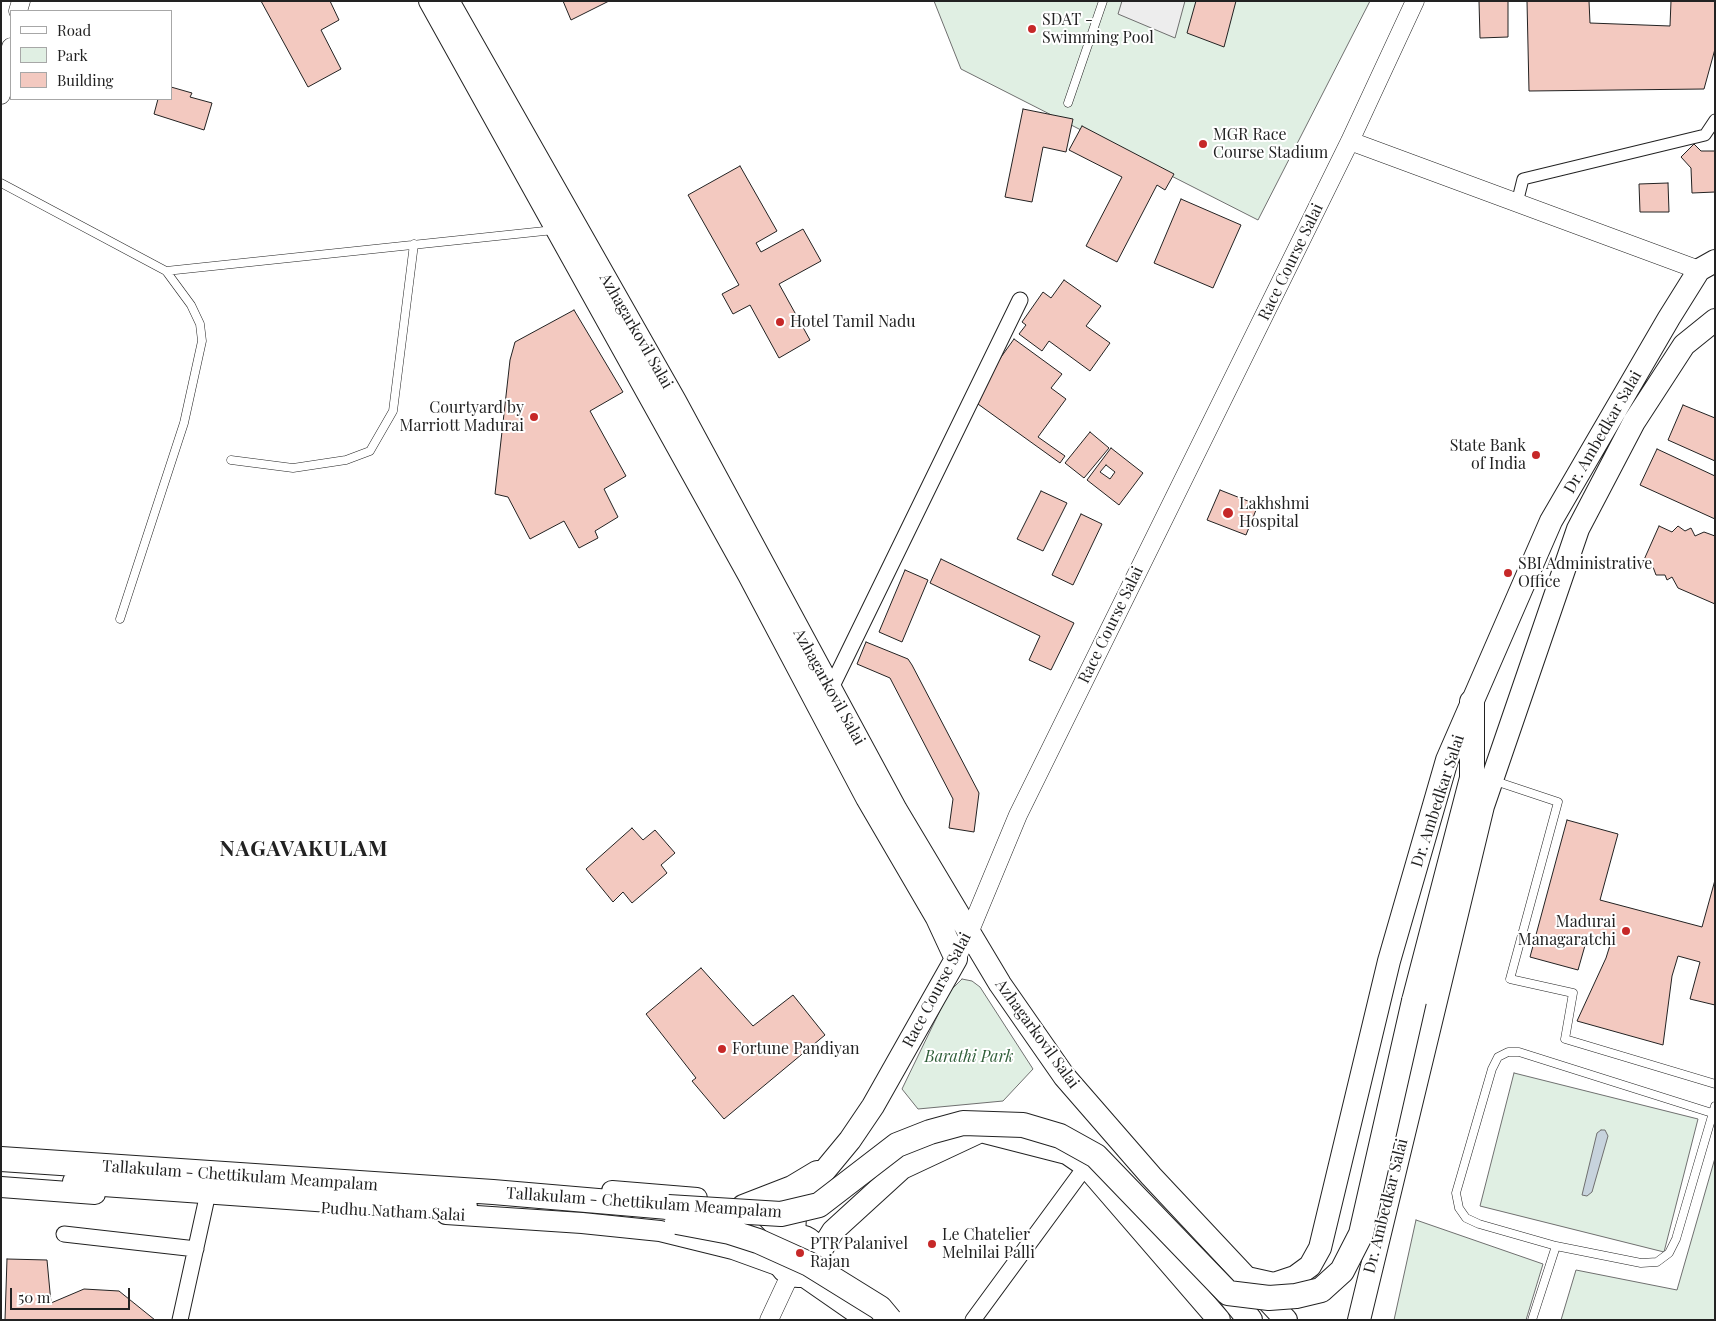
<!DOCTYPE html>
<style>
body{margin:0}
#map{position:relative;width:1716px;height:1321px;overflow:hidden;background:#fff;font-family:"Playfair Display",serif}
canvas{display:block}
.frame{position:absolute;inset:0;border:2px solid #222;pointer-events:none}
.legend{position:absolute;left:10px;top:10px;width:162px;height:90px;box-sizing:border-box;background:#fff;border:1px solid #a7a7a7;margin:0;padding:6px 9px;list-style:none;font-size:15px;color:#222}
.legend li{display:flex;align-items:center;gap:10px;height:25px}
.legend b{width:25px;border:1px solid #a7a7a7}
.scale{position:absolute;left:10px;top:1288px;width:120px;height:22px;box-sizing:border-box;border:2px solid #222;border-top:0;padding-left:6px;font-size:15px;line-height:18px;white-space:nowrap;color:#222;-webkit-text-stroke:4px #fff;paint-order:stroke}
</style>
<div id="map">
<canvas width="1716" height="1321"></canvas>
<div class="frame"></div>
<ul class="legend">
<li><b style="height:6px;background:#fff"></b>Road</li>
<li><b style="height:14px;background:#e0efe3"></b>Park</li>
<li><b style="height:14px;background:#f3c9c0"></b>Building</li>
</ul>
<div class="scale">50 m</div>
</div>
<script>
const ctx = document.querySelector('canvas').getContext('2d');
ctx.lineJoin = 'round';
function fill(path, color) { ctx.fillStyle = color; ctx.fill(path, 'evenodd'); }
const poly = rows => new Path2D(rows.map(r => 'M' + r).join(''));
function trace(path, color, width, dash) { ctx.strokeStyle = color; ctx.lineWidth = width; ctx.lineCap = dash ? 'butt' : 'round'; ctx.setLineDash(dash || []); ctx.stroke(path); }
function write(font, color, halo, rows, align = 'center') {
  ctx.font = font + ' "Playfair Display",serif'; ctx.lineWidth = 4; ctx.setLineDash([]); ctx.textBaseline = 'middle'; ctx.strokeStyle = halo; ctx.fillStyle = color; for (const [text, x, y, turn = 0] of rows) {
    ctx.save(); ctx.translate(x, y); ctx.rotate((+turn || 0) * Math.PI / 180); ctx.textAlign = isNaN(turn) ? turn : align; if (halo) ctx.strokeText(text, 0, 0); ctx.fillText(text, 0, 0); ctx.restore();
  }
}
const green = poly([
 [934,1,1370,1,1258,220,961,69,934,1],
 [962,979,972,981,980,987,1033,1069,1003,1101,918,1109,902,1089,949,992,962,979],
 [1514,1073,1698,1119,1664,1252,1480,1206,1514,1073],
 [1715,1158,1715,1320,1561,1320,1576,1270,1677,1290,1715,1158],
 [1416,1220,1543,1264,1526,1320,1394,1320,1416,1220]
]);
const parking = poly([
 [1122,1,1185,1,1175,38,1118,14,1122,1]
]);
const water = poly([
 [1601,1130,1605,1130,1608,1136,1592,1192,1587,1196,1582,1195,1597,1133,1601,1130]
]);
const building = poly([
 [261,1,330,1,339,20,321,30,341,69,308,87,261,1],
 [563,1,609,1,571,20,563,1],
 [1196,1,1236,1,1224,47,1187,33,1196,1],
 [1479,1,1508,1,1508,37,1480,38,1479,1],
 [1527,1,1589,1,1590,23,1670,26,1671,1,1715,1,1715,49,1704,89,1529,91,1527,1],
 [171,87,192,93,190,97,212,103,204,130,154,114,158,99,171,99,171,87],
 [1023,109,1073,119,1066,152,1043,147,1032,202,1005,197,1023,109],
 [1082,126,1174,174,1165,190,1157,185,1117,262,1086,246,1122,177,1069,150,1082,126],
 [1694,144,1701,151,1715,151,1715,192,1692,193,1691,168,1681,157,1694,144],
 [740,166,777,231,756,243,761,252,803,229,821,261,779,284,810,340,779,358,750,305,733,314,722,294,739,285,688,195,740,166],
 [1668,183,1669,212,1640,212,1639,184,1668,183],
 [1181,199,1241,225,1213,288,1154,263,1181,199],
 [1064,280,1101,306,1086,326,1110,343,1090,371,1049,341,1042,351,1019,334,1026,325,1022,322,1043,292,1051,298,1064,280],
 [574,310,623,392,590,411,626,476,604,489,618,517,595,531,598,538,579,548,564,521,530,539,508,497,495,494,510,360,515,342,574,310],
 [1014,339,1062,374,1051,388,1066,399,1038,437,1065,456,1060,463,971,399,1014,339],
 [1683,405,1715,418,1715,461,1668,440,1683,405],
 [1090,432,1109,448,1084,478,1065,463,1090,432],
 [1111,448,1143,473,1119,505,1087,480,1111,448],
 [1106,465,1115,472,1110,479,1100,472,1106,465],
 [1657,449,1715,476,1715,519,1640,485,1657,449],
 [1220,490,1258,505,1246,535,1207,520,1220,490],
 [1041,491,1067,503,1043,551,1017,539,1041,491],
 [1081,514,1102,524,1073,585,1052,575,1081,514],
 [1659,526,1672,532,1678,526,1685,531,1691,528,1695,536,1704,532,1715,536,1715,604,1678,588,1672,577,1667,580,1665,575,1656,575,1653,567,1643,562,1659,526],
 [941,559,1074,623,1051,670,1029,660,1040,636,930,583,941,559],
 [905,570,928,580,902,642,879,632,905,570],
 [866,642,908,659,912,665,979,793,974,832,949,828,953,799,890,678,857,664,866,642],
 [1567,820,1618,834,1600,900,1702,927,1715,880,1715,1005,1690,999,1700,962,1678,956,1672,976,1663,1045,1577,1021,1606,958,1611,942,1588,935,1578,970,1530,957,1567,820],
 [632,828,643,840,655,830,675,853,661,865,667,873,632,903,623,892,613,902,586,869,632,828],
 [701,968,753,1026,793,995,825,1035,724,1119,692,1081,696,1078,646,1014,701,968],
 [7,1259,47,1260,51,1303,84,1289,119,1291,155,1320,5,1320,7,1259]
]);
const service = poly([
 [1068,103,1103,1],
 [1,183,166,271,191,305,200,324,202,341,184,423,120,619],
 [166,271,554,230],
 [231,460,293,468,346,460,370,451,393,411,414,244],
 [1495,781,1558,802,1510,979,1573,993,1565,1039,1715,1084],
 [1556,1246,1479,1224,1466,1218,1459,1208,1456,1193,1492,1069,1498,1057,1508,1052,1519,1052,1712,1113],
 [1532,1320,1556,1246,1641,1263,1657,1262,1669,1253,1676,1239,1715,1106]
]);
const pedestrian = poly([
 [1517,203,1523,179,1705,135,1715,120]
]);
const minor = poly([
 [830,690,1020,300],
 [64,1234,196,1249],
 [180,1320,206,1202],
 [973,1320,1086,1166]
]);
const tertiary = poly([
 [18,11,21,1],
 [1,95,11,47],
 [1350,141,1699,270],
 [956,959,969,933,1018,815,1350,141,1415,1],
 [769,1320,790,1275]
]);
const secondary = poly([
 [1,1187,95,1194],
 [612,1191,697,1198],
 [755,1210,761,1211,788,1239],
 [446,1214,582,1223,660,1231,733,1249,780,1266]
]);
const primary = poly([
 [430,1,749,575,867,798,937,918,956,959],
 [448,1,675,401,896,810,1000,984,1064,1076,1151,1176,1286,1320],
 [743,1206,792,1187,817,1172],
 '778 1256a20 20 0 1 1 40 0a20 20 0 1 1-40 0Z',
 [794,1237,795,1215,807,1192,850,1140,873,1106,956,959],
 [818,1255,833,1231,902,1168,981,1131,1067,1153,1086,1166,1219,1320],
 [803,1275,868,1320],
 [1247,1278,1274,1284,1295,1277,1310,1266,1320,1248,1389,961,1447,760,1551,521,1669,318,1699,270,1715,261],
 [1359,1320,1483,806,1578,529,1634,422,1684,345,1715,320]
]);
const trunk = poly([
 [1414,1001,1472,778,1472,702],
 [1,1159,493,1192,668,1207],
 [75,1182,330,1200,465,1207],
 [1228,1293,1250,1320]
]);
const trunkBridge = poly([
 [668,1207,781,1214,819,1205,897,1145,930,1132,963,1123,1023,1125,1060,1136,1096,1156,1228,1293,1269,1298,1296,1296,1321,1290,1342,1271,1361,1234,1414,1001],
 [677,1222,730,1232,758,1241,809,1264,880,1308,890,1320]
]);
const markers = [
 [1032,29,5,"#c62828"],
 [1203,144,5,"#c62828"],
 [780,322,5,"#c62828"],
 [534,417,5,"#c62828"],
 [1536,455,5,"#c62828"],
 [1228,513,6,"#c62828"],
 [1508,573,5,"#c62828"],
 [1626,931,5,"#c62828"],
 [722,1049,5,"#c62828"],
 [932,1244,5,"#c62828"],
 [800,1253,5,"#c62828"]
];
const poiNames = [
 ["SDAT -",1042,20],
 ["Swimming Pool",1042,38],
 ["MGR Race",1213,135],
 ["Course Stadium",1213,153],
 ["Hotel Tamil Nadu",790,322],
 ["Courtyard by",524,408,"right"],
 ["Marriott Madurai",524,426,"right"],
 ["State Bank",1526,446,"right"],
 ["of India",1526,464,"right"],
 ["Lakhshmi",1239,504],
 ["Hospital",1239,522],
 ["SBI Administrative",1518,564],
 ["Office",1518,582],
 ["Madurai",1616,922,"right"],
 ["Managaratchi",1616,940,"right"],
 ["Fortune Pandiyan",732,1049],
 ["Le Chatelier",942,1235],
 ["Melnilai Palli",942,1253],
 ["PTR Palanivel",810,1244],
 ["Rajan",810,1262]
];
const streetNames = [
 ["Race Course Salai",1291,262,-64],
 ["Azhagarkovil Salai",636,331,60],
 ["Dr. Ambedkar Salai",1603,432,-60],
 ["Race Course Salai",1111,625,-64],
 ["Azhagarkovil Salai",829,687,61],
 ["Dr. Ambedkar Salai",1438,801,-72],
 ["Race Course Salai",937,990,-62],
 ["Azhagarkovil Salai",1037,1034,54],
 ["Tallakulam - Chettikulam Meampalam",240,1176,4],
 ["Tallakulam - Chettikulam Meampalam",644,1203,4],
 ["Dr. Ambedkar Salai",1386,1206,-76],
 ["Pudhu Natham Salai",393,1212,3]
];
const parkNames = [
 ["Barathi Park",969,1057]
];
const districtNames = [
 ["NAGAVAKULAM",304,849]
];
fill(green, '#e0efe3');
trace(green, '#6f6f6f', 1);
fill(parking, '#ededed');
trace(parking, '#6f6f6f', 1);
fill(water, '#c7d3dd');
trace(water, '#6f6f6f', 1);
fill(building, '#f3c9c0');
trace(building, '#222', 1);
trace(service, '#222', 9);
trace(pedestrian, '#222', 13);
trace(minor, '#222', 17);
trace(tertiary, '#222', 19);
trace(secondary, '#222', 22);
trace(primary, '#222', 24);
trace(trunk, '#222', 26);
trace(service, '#fff', 8);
trace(pedestrian, '#fff', 11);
trace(minor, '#fff', 15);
trace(tertiary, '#fff', 18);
trace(secondary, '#fff', 20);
trace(primary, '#fff', 22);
trace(trunk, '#fff', 24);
trace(trunkBridge, '#222', 26, []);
trace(trunkBridge, '#fff', 24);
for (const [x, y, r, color] of markers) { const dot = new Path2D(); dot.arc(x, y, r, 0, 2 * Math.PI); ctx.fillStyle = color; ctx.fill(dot); trace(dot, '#fff', 2); }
write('16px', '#222', '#fff', poiNames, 'left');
write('16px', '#222', '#fff', streetNames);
write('italic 16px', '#2f5e38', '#fff', parkNames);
ctx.letterSpacing = '1px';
write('bold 21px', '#222', '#fff', districtNames);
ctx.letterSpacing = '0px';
</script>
